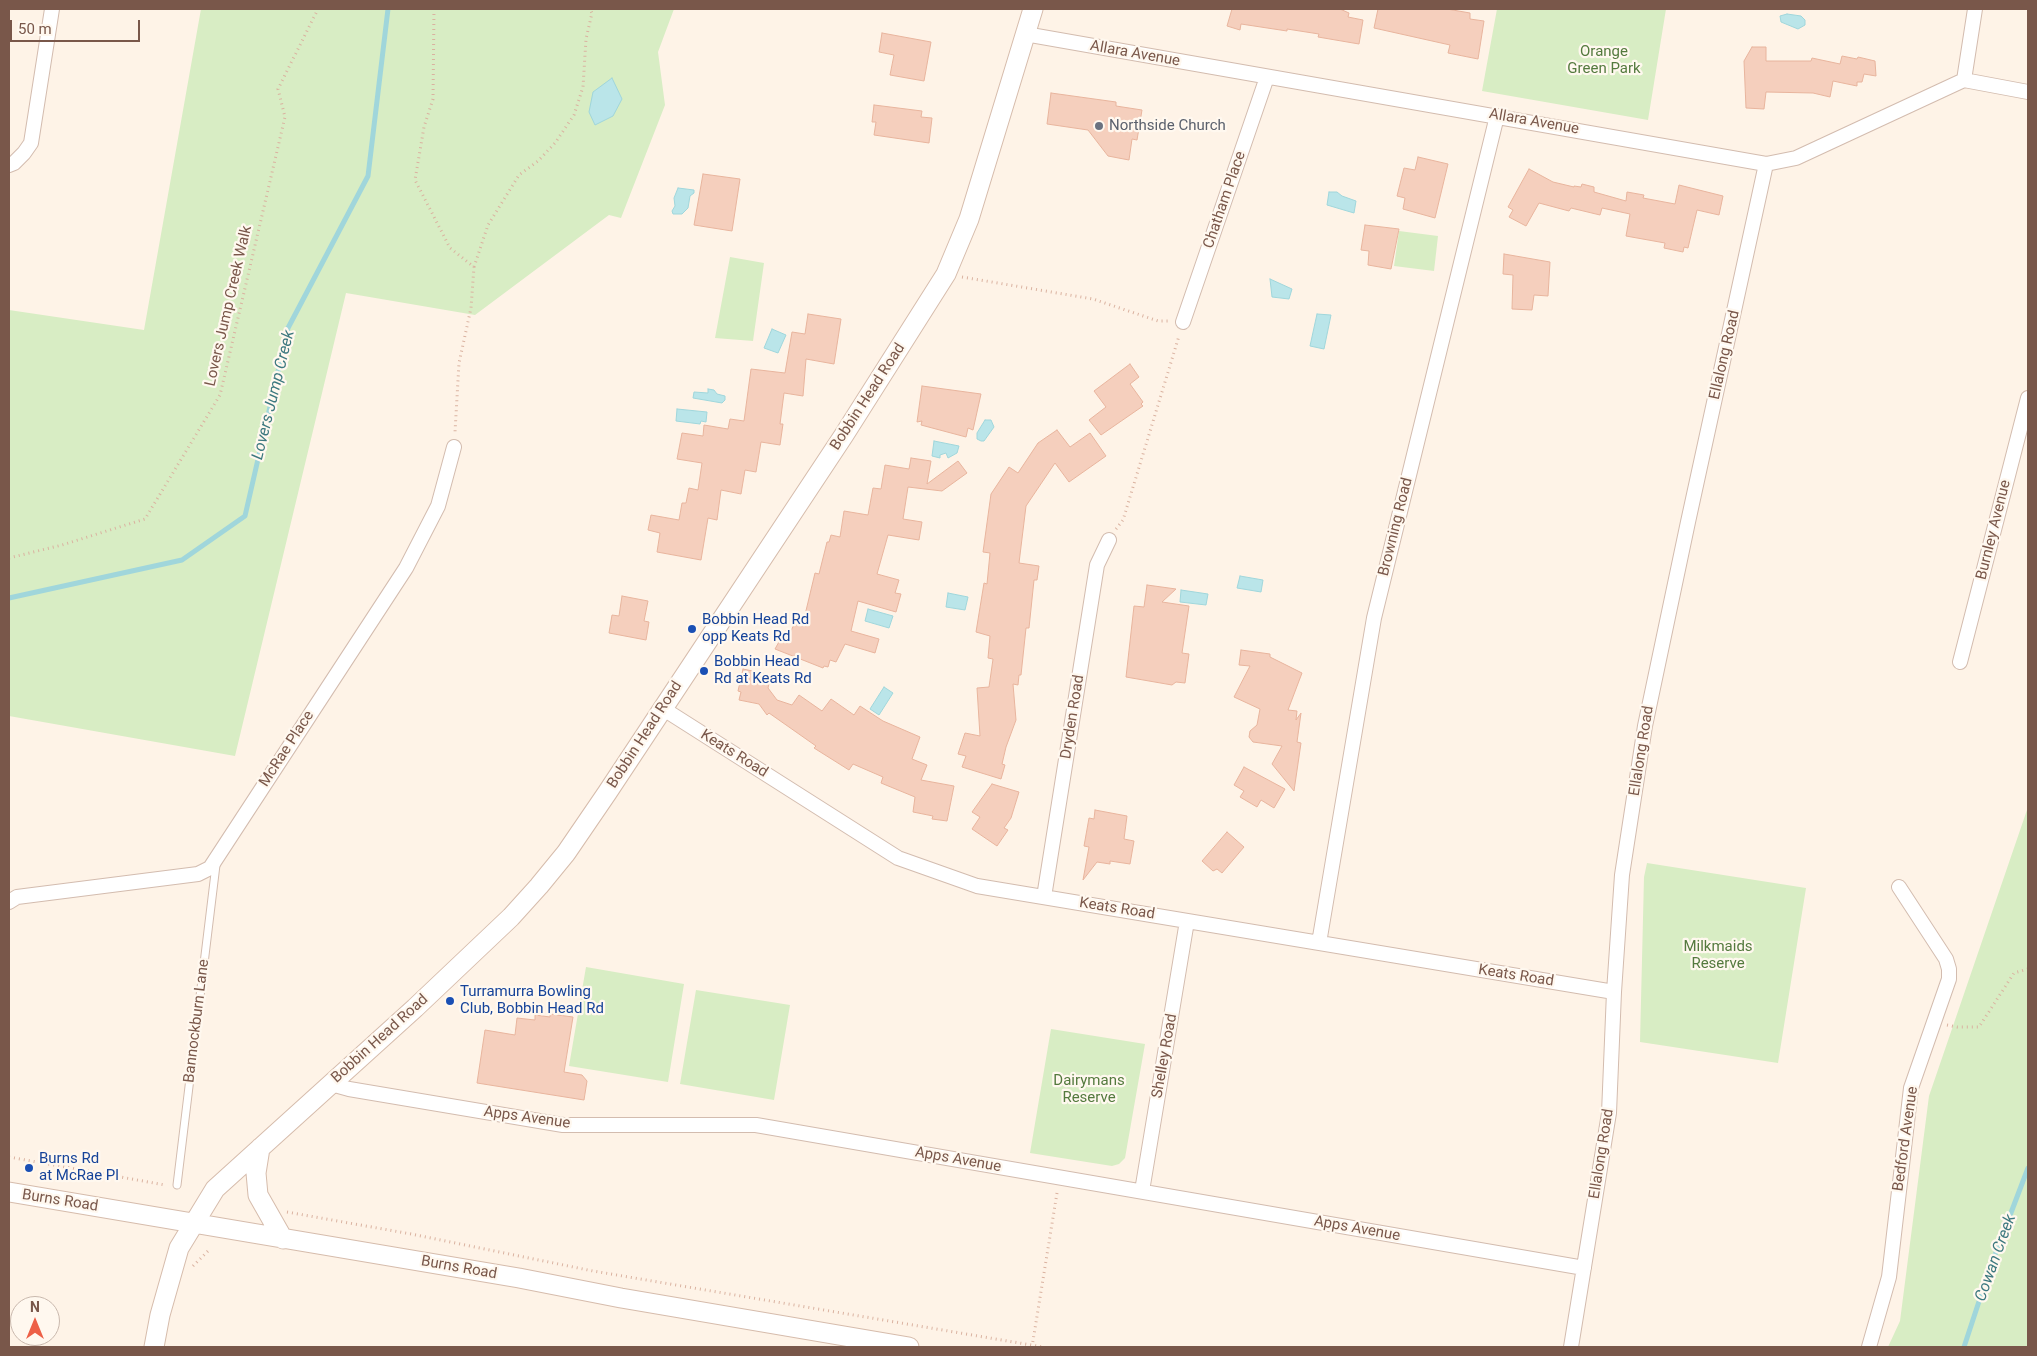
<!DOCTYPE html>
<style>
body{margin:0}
#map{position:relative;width:2037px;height:1356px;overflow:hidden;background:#fef3e7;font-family:Roboto,sans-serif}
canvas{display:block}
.frame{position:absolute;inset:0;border:10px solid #79574a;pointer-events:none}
.north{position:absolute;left:10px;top:1296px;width:50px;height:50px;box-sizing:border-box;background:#fff8ef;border:1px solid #c9b8ad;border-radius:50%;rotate:0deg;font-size:14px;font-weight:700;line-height:20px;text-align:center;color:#79574a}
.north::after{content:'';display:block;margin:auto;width:18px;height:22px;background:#ed6047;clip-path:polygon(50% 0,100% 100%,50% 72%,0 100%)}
.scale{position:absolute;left:10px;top:20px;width:130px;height:22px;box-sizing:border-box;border:2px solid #79574a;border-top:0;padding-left:6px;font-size:15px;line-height:18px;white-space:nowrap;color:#79574a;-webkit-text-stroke:4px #fff8ef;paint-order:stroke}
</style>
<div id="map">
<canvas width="2037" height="1356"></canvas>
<div class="frame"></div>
<div class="north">N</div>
<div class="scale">50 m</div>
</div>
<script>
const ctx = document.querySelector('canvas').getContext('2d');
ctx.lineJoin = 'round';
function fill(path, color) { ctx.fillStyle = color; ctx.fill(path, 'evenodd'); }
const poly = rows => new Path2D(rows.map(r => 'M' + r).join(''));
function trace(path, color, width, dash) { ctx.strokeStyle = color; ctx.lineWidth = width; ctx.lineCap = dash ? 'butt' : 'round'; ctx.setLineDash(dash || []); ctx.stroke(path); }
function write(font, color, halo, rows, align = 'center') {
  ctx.font = font + ' Roboto,sans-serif'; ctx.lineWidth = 4.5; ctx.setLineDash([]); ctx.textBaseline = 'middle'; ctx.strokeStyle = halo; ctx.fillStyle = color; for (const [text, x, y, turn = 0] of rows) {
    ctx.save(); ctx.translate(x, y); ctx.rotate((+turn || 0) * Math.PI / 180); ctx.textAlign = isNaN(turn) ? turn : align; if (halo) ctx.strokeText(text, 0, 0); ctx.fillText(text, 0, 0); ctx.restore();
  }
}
const green = poly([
 [201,9,674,9,658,52,665,105,621,218,609,215,475,315,346,293,235,756,9,716,9,310,144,330],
 [1497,9,1666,9,1648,120,1482,91],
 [1399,231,1438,236,1434,271,1394,266],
 [730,257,764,263,753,341,715,338],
 [2028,807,2028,1347,1888,1347,1900,1321,1929,1096],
 [1647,863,1806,888,1778,1063,1640,1042,1644,877],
 [586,967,684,984,668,1082,569,1066],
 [696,990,790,1005,774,1100,680,1084],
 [1051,1029,1145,1044,1125,1158,1119,1164,1112,1166,1030,1153]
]);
const water = poly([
 [1787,14,1801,16,1805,20,1805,25,1798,29,1781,22,1780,16,1787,14],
 [612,78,622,99,613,116,595,125,589,112,593,92,612,78],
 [678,188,694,190,694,193,690,196,688,208,682,214,673,214,672,211,675,206,674,198,678,188],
 [1329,192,1337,192,1342,196,1356,201,1354,213,1327,205,1329,192],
 [1270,279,1292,289,1289,299,1272,297,1270,279],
 [1317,314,1331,315,1324,349,1310,346,1317,314],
 [772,329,786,335,778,353,764,348,772,329],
 [708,389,714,390,717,394,725,396,725,400,722,403,693,398,694,392,708,393,708,389],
 [677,409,707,412,706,422,701,421,700,424,676,421,677,409],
 [985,420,991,420,994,427,984,441,981,441,977,439,977,433,985,420],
 [934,441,959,446,957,453,948,458,946,453,940,455,940,458,932,456,934,441],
 [1240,576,1263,580,1261,592,1237,588,1240,576],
 [1181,590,1208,594,1206,605,1180,602,1181,590],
 [948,593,968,597,965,610,946,607,948,593],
 [868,609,893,616,889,628,865,621,868,609],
 [884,687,893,693,879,715,870,709,884,687]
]);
const stream = poly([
 [9,598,182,560,245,516,288,328,368,176,388,9],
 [1964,1347,1990,1268,2028,1168]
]);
const building = poly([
 [1232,9,1340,9,1349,13,1348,17,1363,20,1359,44,1318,37,1319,34,1287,29,1287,31,1241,24,1240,30,1227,26,1232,9],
 [1378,9,1447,9,1470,13,1470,19,1484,21,1478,59,1448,53,1450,45,1374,28,1378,9],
 [882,33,931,42,924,81,890,75,894,55,879,52,882,33],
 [1752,47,1766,47,1766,61,1811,61,1812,58,1840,64,1842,56,1857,59,1858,57,1875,61,1876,76,1864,74,1862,82,1857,82,1857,86,1833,81,1830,97,1813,93,1766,92,1764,109,1746,108,1744,61,1752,47],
 [1051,93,1116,102,1116,106,1142,110,1137,140,1132,139,1129,160,1108,156,1088,130,1047,124,1051,93],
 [874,105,922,111,921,117,932,118,929,143,874,135,876,122,872,122,874,105],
 [1418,157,1448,164,1435,218,1403,209,1405,198,1397,196,1404,168,1415,170,1418,157],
 [1529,169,1553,182,1574,187,1574,186,1581,187,1582,184,1594,187,1594,192,1626,201,1627,192,1644,195,1643,198,1675,204,1679,185,1723,196,1719,215,1697,210,1688,248,1684,247,1683,252,1664,248,1665,243,1626,236,1630,214,1602,208,1600,215,1571,208,1569,211,1539,203,1526,226,1509,217,1513,210,1508,207,1529,169],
 [703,174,740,179,732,231,694,225,703,174],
 [1365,225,1399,229,1391,269,1368,265,1369,251,1361,250,1365,225],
 [1504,254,1550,262,1548,296,1534,295,1532,310,1512,309,1513,275,1503,274,1504,254],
 [808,314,841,319,834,364,806,359,803,396,784,393,780,424,783,424,780,445,761,442,756,472,745,470,741,494,721,490,717,520,708,518,701,560,657,552,660,533,648,530,651,515,679,520,682,503,686,503,689,488,698,490,702,463,677,459,682,433,703,436,704,425,728,429,730,419,744,421,751,369,785,373,792,332,805,334,808,314],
 [1130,364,1139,377,1130,384,1143,402,1141,404,1143,406,1101,435,1089,420,1106,407,1094,391,1130,364],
 [922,386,981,394,973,430,968,428,966,437,921,425,922,421,917,422,922,386],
 [1057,430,1070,447,1090,433,1106,456,1069,482,1055,463,1026,506,1019,563,1039,566,1037,580,1034,580,1029,628,1026,628,1021,675,1019,675,1018,685,1013,684,1016,720,1006,747,1002,764,1005,765,1001,779,962,767,966,756,958,754,965,733,980,736,977,688,989,687,993,659,988,658,990,636,976,632,984,583,987,584,990,553,983,552,991,494,1009,467,1018,473,1038,443,1057,430],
 [911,458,931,461,927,484,958,461,967,473,942,491,908,487,903,519,922,522,919,540,888,535,877,574,899,580,895,593,901,594,896,612,858,601,851,631,879,639,875,653,845,644,836,662,830,660,828,667,824,666,823,668,775,649,785,631,790,633,798,616,804,619,815,573,819,574,827,542,829,542,831,535,840,537,844,511,868,515,873,488,881,489,885,465,909,469,911,458],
 [1147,585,1176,589,1162,602,1189,606,1182,653,1189,654,1185,683,1176,682,1172,685,1126,677,1134,606,1144,607,1147,585],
 [622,596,648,601,644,621,649,622,646,640,609,633,612,615,619,616,622,596],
 [1241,650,1270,654,1270,657,1302,673,1288,710,1297,711,1296,720,1301,713,1297,742,1301,743,1294,791,1272,764,1282,746,1253,742,1249,737,1250,731,1257,725,1260,709,1234,697,1250,666,1239,665,1241,650],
 [743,669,771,675,768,688,777,700,792,705,799,695,822,711,831,699,854,715,860,706,883,721,920,737,912,759,927,765,921,780,954,786,947,821,932,819,933,816,913,812,915,797,881,783,883,777,853,764,849,770,814,748,816,746,769,713,767,715,759,704,739,700,741,692,738,691,743,669],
 [1244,767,1285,789,1274,808,1261,800,1257,807,1240,797,1244,791,1234,785,1244,767],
 [992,784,1019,792,1011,818,1004,828,1008,830,997,846,972,829,980,817,972,812,992,784],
 [1095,810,1127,816,1124,839,1134,841,1130,864,1110,861,1110,864,1097,862,1083,880,1089,847,1084,846,1089,818,1094,819,1095,810],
 [1227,832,1244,847,1222,873,1217,869,1213,871,1202,861,1227,832],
 [550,1014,573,1017,564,1072,582,1075,587,1081,584,1100,477,1083,485,1030,515,1035,517,1018,535,1020,535,1015,550,1017,550,1014]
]);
const path = poly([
 [434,9,433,99,424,127,415,180,450,248,474,267,471,308,459,363,455,432],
 [474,267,488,225,519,175,538,161,555,143,574,115,583,87,586,39,592,13,590,9],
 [962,277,1093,299,1158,321,1168,321],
 [1116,529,1123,520,1179,336],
 [9,558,62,545,145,519,220,395,285,117,278,89,318,9],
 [1947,1025,1957,1027,1979,1027,2014,973,2028,969],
 [9,1157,165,1185],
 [287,1212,411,1234,593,1271,1043,1347],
 [193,1266,210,1249],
 [1032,1347,1057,1193]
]);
const lane = poly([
 [177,1185,216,865]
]);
const street = poly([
 [1025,34,1766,164,1796,158,1964,80,2028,92],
 [1964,80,1975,9],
 [9,165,14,163,24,153,31,143,52,9],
 [1183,322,1267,77],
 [1960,662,2028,398],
 [662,708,898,858,977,886,1614,992],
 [1044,897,1097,565,1109,540],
 [9,902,17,897,198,874,210,868,406,568,438,506,454,447],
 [1319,943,1374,618,1497,116],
 [331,1084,349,1089,563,1125,756,1125,1584,1268],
 [1142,1191,1187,921],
 [1571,1347,1609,1113,1614,992,1622,875,1645,726,1688,522,1766,164],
 [1869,1347,1889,1277,1911,1088,1949,979,1949,969,1946,959,1899,887]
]);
const secondary = poly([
 [260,1148,256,1173,258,1195,283,1239],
 [9,1192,519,1278,621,1298,909,1347],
 [154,1347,160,1315,179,1248,215,1189,415,1008,511,917,539,886,566,853,607,793,844,435,946,274,969,219,1033,9]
]);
const markers = [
 [1099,126,5,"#6b7280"],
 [692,629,5,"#1a4fb4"],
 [704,671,5,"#1a4fb4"],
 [450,1001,5,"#1a4fb4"],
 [29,1168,5,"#1a4fb4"]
];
const parkNames = [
 ["Orange",1604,52],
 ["Green Park",1604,69],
 ["Milkmaids",1718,947],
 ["Reserve",1718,964],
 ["Dairymans",1089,1081],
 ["Reserve",1089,1098]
];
const streetNames = [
 ["Allara Avenue",1135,54,10],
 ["Allara Avenue",1534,122,10],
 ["Chatham Place",1225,200,-71],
 ["Lovers Jump Creek Walk",229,306,-77],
 ["Ellalong Road",1725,355,-77],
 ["Bobbin Head Road",868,397,-57],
 ["Browning Road",1396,527,-76],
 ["Burnley Avenue",1994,530,-76],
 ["Dryden Road",1073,717,-81],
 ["Bobbin Head Road",645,735,-57],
 ["McRae Place",287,749,-57],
 ["Ellalong Road",1642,751,-81],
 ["Keats Road",734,754,32],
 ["Keats Road",1117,909,9],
 ["Keats Road",1516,976,9],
 ["Bannockburn Lane",197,1021,-83],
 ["Bobbin Head Road",380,1039,-42],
 ["Shelley Road",1165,1056,-80],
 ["Apps Avenue",527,1118,8],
 ["Bedford Avenue",1906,1139,-82],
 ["Ellalong Road",1602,1154,-81],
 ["Apps Avenue",958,1160,10],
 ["Burns Road",60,1201,9],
 ["Apps Avenue",1357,1229,10],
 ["Burns Road",459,1268,10]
];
const worshipNames = [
 ["Northside Church",1109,126]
];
const transitNames = [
 ["Bobbin Head Rd",702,620],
 ["opp Keats Rd",702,637],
 ["Bobbin Head",714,662],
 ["Rd at Keats Rd",714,679],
 ["Turramurra Bowling",460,992],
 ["Club, Bobbin Head Rd",460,1009],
 ["Burns Rd",39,1159],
 ["at McRae Pl",39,1176]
];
const waterNames = [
 ["Lovers Jump Creek",274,395,-76],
 ["Cowan Creek",1996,1258,-70]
];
fill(green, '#d8edc4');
fill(water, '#bae5e9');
trace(water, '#a0d6db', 1);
trace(stream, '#a0d6db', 5);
fill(building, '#f5cfbd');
trace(building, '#e8b49d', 1);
trace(lane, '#d3bcaf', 9);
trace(street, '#d3bcaf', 16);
trace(secondary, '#d6bcac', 21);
trace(path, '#dab2a0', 3, [1, 4]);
trace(lane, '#fff', 7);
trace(street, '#fff', 14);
trace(secondary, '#fff', 19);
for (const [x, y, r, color] of markers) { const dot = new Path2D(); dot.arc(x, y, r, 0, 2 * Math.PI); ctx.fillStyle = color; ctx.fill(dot); trace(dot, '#fff8ef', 2); }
write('15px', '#547a3e', '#fff8ef', parkNames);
write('15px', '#79574a', '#fff8ef', streetNames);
write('15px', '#5b616d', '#fff8ef', worshipNames, 'left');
write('15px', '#164399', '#fff8ef', transitNames, 'left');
write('italic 16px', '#3c787f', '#fff8ef', waterNames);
</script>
